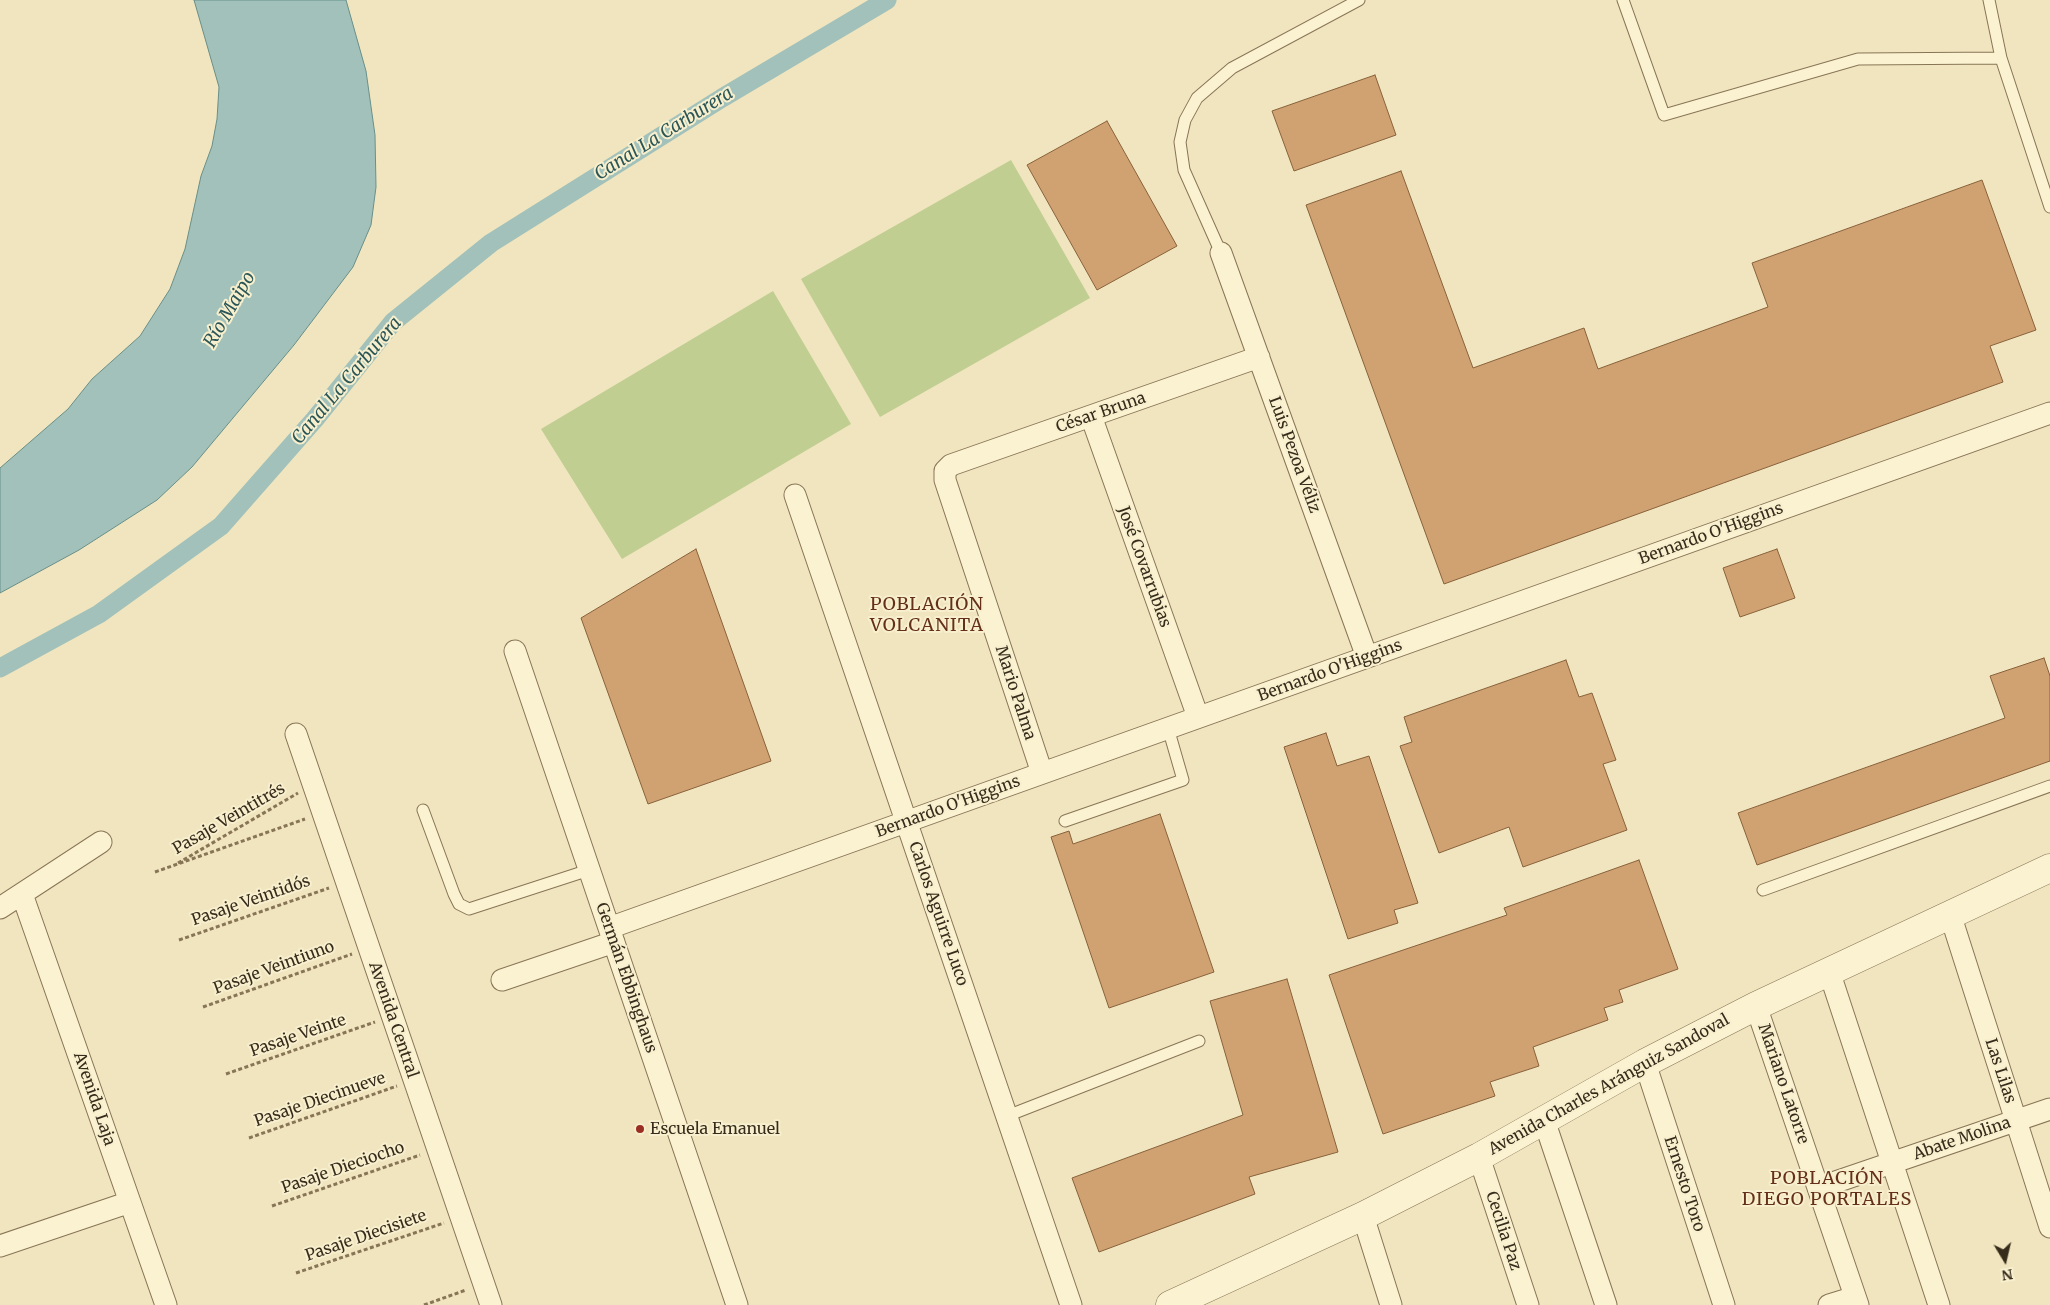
<!DOCTYPE html>
<meta charset="utf-8">
<style>
body{margin:0}
#map{position:relative;width:2050px;height:1305px;overflow:hidden;background:#f0e5be;font-family:Merriweather,serif}
canvas{display:block}
.north{position:absolute;left:1980px;top:1235px;width:50px;height:50px;-webkit-text-stroke:4px #f7efcd;paint-order:stroke;rotate:171deg;font-size:14px;font-weight:700;line-height:20px;text-align:center;color:#372b1b}
.north::after{content:'';display:block;margin:auto;width:18px;height:22px;background:#372b1b;clip-path:polygon(50% 0,100% 100%,50% 72%,0 100%)}
</style>
<div id="map">
<canvas width="2050" height="1305"></canvas>
<div class="north">N</div>
</div>
<script>
const ctx = document.querySelector('canvas').getContext('2d');
ctx.lineJoin = 'round';
function fill(path, color) { ctx.fillStyle = color; ctx.fill(path, 'evenodd'); }
const poly = rows => new Path2D(rows.map(r => 'M' + r).join(''));
function trace(path, color, width, dash) { ctx.strokeStyle = color; ctx.lineWidth = width; ctx.lineCap = dash ? 'butt' : 'round'; ctx.setLineDash(dash || []); ctx.stroke(path); }
function write(font, color, halo, rows, align = 'center') {
  ctx.font = font + ' Merriweather,serif'; ctx.lineWidth = 4; ctx.setLineDash([]); ctx.textBaseline = 'middle'; ctx.strokeStyle = halo; ctx.fillStyle = color; for (const [text, x, y, turn = 0] of rows) {
    ctx.save(); ctx.translate(x, y); ctx.rotate((+turn || 0) * Math.PI / 180); ctx.textAlign = isNaN(turn) ? turn : align; if (halo) ctx.strokeText(text, 0, 0); ctx.fillText(text, 0, 0); ctx.restore();
  }
}
const green = poly([
 [1011,160,1090,298,880,417,801,279],
 [773,291,851,424,622,559,541,429]
]);
const water = poly([
 [194,0,346,0,366,71,375,135,376,187,371,225,353,267,294,345,192,467,157,500,79,550,0,593,0,468,68,409,92,379,140,336,170,289,185,249,201,176,212,146,217,119,219,87,194,0]
]);
const canal = poly([
 [0,668,99,614,221,526,315,419,393,322,491,243,722,98,887,0]
]);
const building = poly([
 [1375,75,1396,135,1294,171,1272,111,1375,75],
 [1107,121,1177,246,1097,290,1027,165,1107,121],
 [1401,171,1473,368,1584,328,1598,369,1768,307,1752,263,1982,180,2036,330,1990,346,2003,382,1444,584,1306,205,1401,171],
 [696,549,771,761,648,804,581,618,696,549],
 [1777,549,1795,598,1740,617,1723,568,1777,549],
 [2044,658,2050,676,2050,761,1757,865,1738,813,2005,718,1990,676,2044,658],
 [1566,660,1579,697,1592,693,1616,760,1603,764,1627,830,1523,867,1509,827,1439,853,1400,746,1412,742,1404,717,1566,660],
 [1326,733,1337,766,1369,756,1418,903,1394,910,1398,923,1348,939,1284,747,1326,733],
 [1160,814,1214,972,1109,1008,1051,837,1069,831,1073,844,1160,814],
 [1639,860,1678,969,1619,990,1623,1002,1604,1008,1608,1020,1533,1047,1539,1066,1490,1082,1495,1096,1383,1134,1329,975,1507,915,1504,908,1639,860],
 [1287,979,1338,1152,1249,1177,1255,1194,1099,1252,1072,1178,1243,1115,1210,1001,1287,979]
]);
const path = poly([
 [178,863,298,793],
 [155,872,305,819],
 [179,940,329,888],
 [203,1007,352,954],
 [226,1074,375,1022],
 [249,1138,397,1086],
 [272,1206,420,1155],
 [296,1273,444,1223],
 [424,1305,466,1290]
]);
const service = poly([
 [1623,0,1664,115,1858,59,2001,58],
 [1989,0,2001,58,2050,207],
 [1221,253,1184,170,1180,142,1185,120,1197,98,1232,68,1359,0],
 [423,810,454,894,459,904,469,909,589,870],
 [1065,821,1183,780,1168,728],
 [1763,890,2050,786],
 [1007,1116,1199,1041]
]);
const minor = poly([
 [1221,253,1367,657],
 [1091,416,1198,717],
 [795,495,1071,1305],
 [515,651,737,1305],
 [296,734,491,1305],
 [1042,773,945,480,945,471,951,465,1259,357],
 [22,894,166,1305],
 [0,908,101,842],
 [1950,914,2050,1227],
 [609,928,2050,413],
 [1829,971,1939,1305],
 [502,980,614,942],
 [1756,1006,1858,1305],
 [1645,1063,1724,1305],
 [1544,1120,1606,1305],
 [1479,1157,1528,1305],
 [1818,1188,2050,1109],
 [1363,1216,1391,1305],
 [0,1246,130,1202],
 [1829,1305,1855,1297]
]);
const tertiary = poly([
 [1170,1305,1363,1216,1479,1157,1645,1063,1756,1006,2050,868]
]);
const markers = [
 [640,1129,5,"#9a2e23"]
];
const streetNames = [
 ["César Bruna",1101,413,-19],
 ["Luis Pezoa Véliz",1294,455,70],
 ["Bernardo O'Higgins",1711,534,-20],
 ["José Covarrubias",1144,567,70],
 ["Bernardo O'Higgins",1330,671,-20],
 ["Mario Palma",1015,693,72],
 ["Bernardo O'Higgins",948,807,-20],
 ["Pasaje Veintitrés",229,819,-30],
 ["Pasaje Veintidós",251,901,-19],
 ["Carlos Aguirre Luco",938,914,71],
 ["Pasaje Veintiuno",274,968,-20],
 ["Germán Ebbinghaus",626,978,71],
 ["Avenida Central",393,1020,71],
 ["Pasaje Veinte",298,1036,-19],
 ["Las Lilas",2000,1071,72],
 ["Mariano Latorre",1783,1084,71],
 ["Avenida Charles Aránguiz Sandoval",1609,1085,-29],
 ["Avenida Laja",94,1099,71],
 ["Pasaje Diecinueve",320,1100,-19],
 ["Abate Molina",1962,1139,-19],
 ["Pasaje Dieciocho",343,1168,-19],
 ["Ernesto Toro",1684,1184,72],
 ["Cecilia Paz",1503,1231,72],
 ["Pasaje Diecisiete",366,1236,-19]
];
const poiNames = [
 ["Escuela Emanuel",650,1129]
];
const waterNames = [
 ["Canal La Carburera",664,134,-32],
 ["Río Maipo",230,310,-60],
 ["Canal La Carburera",347,381,-50]
];
const neighbourhoodNames = [
 ["POBLACIÓN",927,605],
 ["VOLCANITA",927,626],
 ["POBLACIÓN",1827,1179],
 ["DIEGO PORTALES",1827,1200]
];
fill(green, '#c1ce91');
fill(water, '#a1c1ba');
trace(water, '#688f89', 1);
trace(canal, '#a1c1ba', 19);
fill(building, '#d0a271');
trace(building, '#88613b', 1);
trace(service, '#887556', 13);
trace(minor, '#887556', 23);
trace(tertiary, '#887556', 29);
trace(path, '#887556', 3, [4, 2.5]);
trace(service, '#faf2d1', 11);
trace(minor, '#faf2d1', 21);
trace(tertiary, '#faf2d1', 28);
for (const [x, y, r, color] of markers) { const dot = new Path2D(); dot.arc(x, y, r, 0, 2 * Math.PI); ctx.fillStyle = color; ctx.fill(dot); trace(dot, '#f7efcd', 2); }
write('16px', '#372b1b', '#f7efcd', streetNames);
write('16px', '#372b1b', '#f7efcd', poiNames, 'left');
write('italic 18px', '#2a5657', '#f7efcd', waterNames);
ctx.letterSpacing = '1px';
write('18px', '#653019', '#f7efcd', neighbourhoodNames);
ctx.letterSpacing = '0px';
</script>
